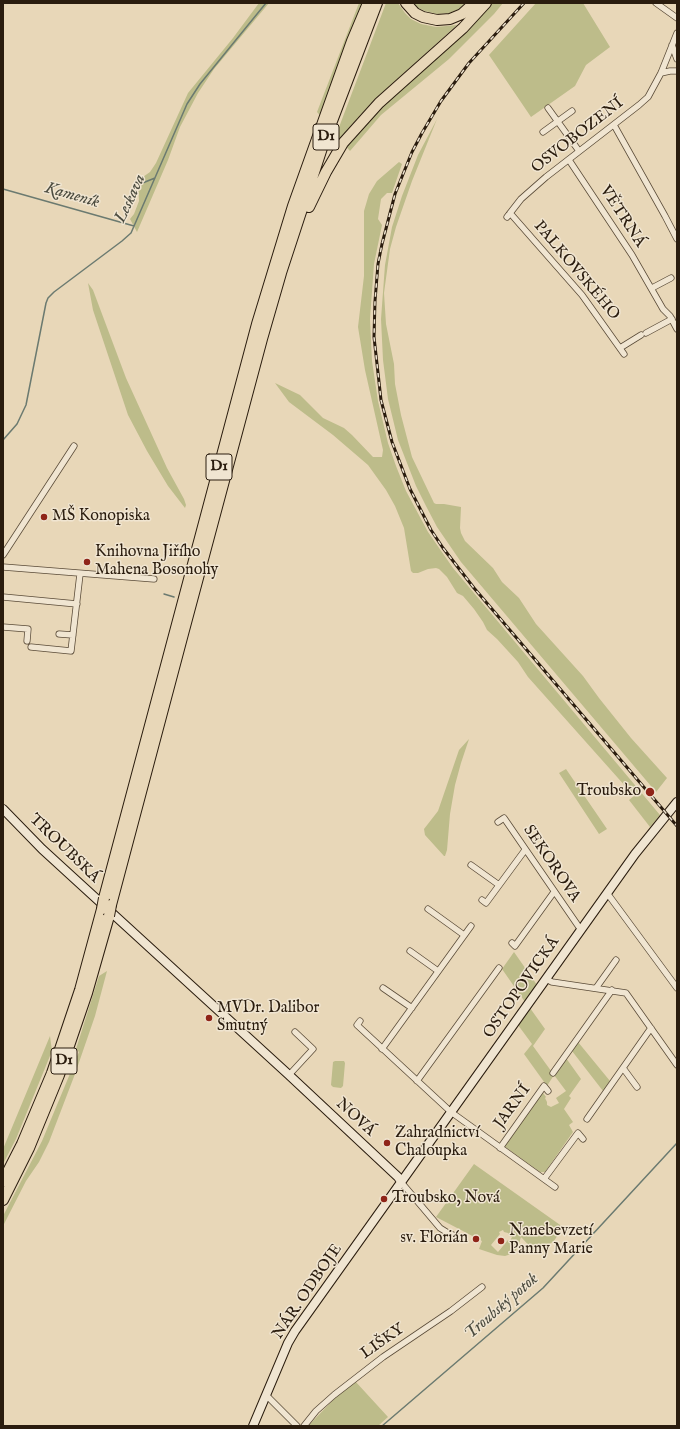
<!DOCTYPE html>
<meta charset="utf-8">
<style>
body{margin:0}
#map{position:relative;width:680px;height:1429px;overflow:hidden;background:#e8d7b8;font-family:"IM FELL English",serif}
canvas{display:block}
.frame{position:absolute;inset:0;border:4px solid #2a1c0e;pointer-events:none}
</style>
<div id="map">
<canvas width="680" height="1429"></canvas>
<div class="frame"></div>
</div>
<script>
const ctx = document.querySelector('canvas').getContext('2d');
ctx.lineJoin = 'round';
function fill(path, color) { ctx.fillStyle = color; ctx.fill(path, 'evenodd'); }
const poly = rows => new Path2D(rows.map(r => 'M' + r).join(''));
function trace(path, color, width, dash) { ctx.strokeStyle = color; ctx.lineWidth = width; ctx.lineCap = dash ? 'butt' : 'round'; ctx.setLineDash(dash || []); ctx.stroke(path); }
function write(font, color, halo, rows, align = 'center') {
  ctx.font = font + ' "IM FELL English",serif'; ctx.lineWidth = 3; ctx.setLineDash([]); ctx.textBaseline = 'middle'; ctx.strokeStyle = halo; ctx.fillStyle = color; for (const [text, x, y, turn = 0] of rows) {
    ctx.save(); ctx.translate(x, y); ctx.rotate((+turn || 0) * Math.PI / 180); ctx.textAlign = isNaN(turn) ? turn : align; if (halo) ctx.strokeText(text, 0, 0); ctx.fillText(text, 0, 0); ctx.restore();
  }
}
const green = poly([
 [259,3,269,3,214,69,198,93,180,127,168,160,137,232,130,219,134,214,139,201,138,182,140,179,150,172,156,163,188,93,233,38],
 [359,3,363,3,324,120,317,112],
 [386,3,398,3,405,13,411,19,421,24,436,27,457,25,375,99,354,122,330,151],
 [414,3,465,3,459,9,449,13,437,14,425,11,418,8],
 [486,3,503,3,494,14,449,59,381,115,350,151,343,143],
 [536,3,583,3,610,47,586,65,575,86,531,117,489,55],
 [437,119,412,181,396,227,390,249,384,293,386,324,394,364,395,384,401,415,412,457,434,503,436,504,444,504,461,507,460,528,461,533,465,541,493,568,502,582,519,598,536,624,583,676,599,698,631,738,667,778,656,792,461,562,437,527,426,506,416,486,398,440,388,399,383,360,381,319,385,265,392,227,402,196,418,155],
 [399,162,402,164,392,193,387,193,381,199,378,219,382,225,374,264,370,319,372,361,378,401,388,443,396,466,406,491,428,532,453,568,660,815,650,827,629,800,634,796,528,677,518,662,497,639,487,630,483,622,474,609,463,596,457,593,447,577,439,569,436,568,428,569,418,573,413,573,411,571,404,528,395,506,386,490,368,465,333,435,289,402,275,383,300,395,323,418,344,428,352,435,373,457,382,457,383,450,365,370,358,327,364,276,364,211,369,194,377,181],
 [88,283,93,290,126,378,167,468,184,499,186,505,185,508,168,486,147,451,128,415,93,310],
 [469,739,461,763,455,785,450,814,447,850,445,856,444,856,425,835,424,829,438,811,459,750],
 [566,769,607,829,599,834,559,773],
 [514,952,537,985,525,1002,502,969],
 [107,971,95,1016,75,1074,49,1142,39,1162,26,1181,3,1226,3,1216,42,1141,79,1052,76,1049,99,976],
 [530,1008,545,1029,533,1046,554,1075,566,1058,581,1079,569,1096,571,1098,564,1109,573,1122,569,1125,573,1132,545,1172,540,1172,504,1146,540,1095,543,1093,546,1097,545,1098,547,1102,547,1105,551,1107,559,1103,556,1098,566,1091,554,1075,547,1086,524,1054,532,1044,518,1025],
 [50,1036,52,1051,16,1139,3,1164,3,1149],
 [578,1042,610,1081,603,1091,572,1051],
 [335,1061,344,1061,345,1063,343,1086,341,1088,333,1087,331,1085,333,1062],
 [474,1164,563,1227,554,1241,536,1253,521,1237,518,1247,514,1253,505,1256,497,1255,479,1249,482,1241,436,1217],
 [503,1230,504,1232,508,1233,509,1236,512,1237,510,1241,508,1240,498,1252,491,1245,500,1234,499,1232],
 [355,1381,388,1417,378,1426,308,1426,336,1397]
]);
const stream = poly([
 [140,184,155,178],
 [3,189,134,226],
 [3,440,17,424,26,405,46,303,48,298,54,292,122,241,131,233,187,104,200,84,266,3],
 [164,594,174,597],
 [382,1426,543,1288,677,1143]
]);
const street = poly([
 [656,3,677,18],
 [672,45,677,59],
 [661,73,670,71,677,71],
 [548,108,579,151],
 [614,125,665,216,677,239],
 [543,132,572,111],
 [569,160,632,255,663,309,670,316,677,329],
 [510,213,582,295,624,354],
 [507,217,521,199,546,177,639,105,648,97,661,73,677,33],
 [652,288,671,278],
 [646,333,672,319],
 [620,348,641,335],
 [3,555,74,446],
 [3,567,154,579],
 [3,597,77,604],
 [3,627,28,629,27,641],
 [59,634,73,635],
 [31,647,71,651,80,574],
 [498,822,504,818,581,930],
 [471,865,499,885],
 [607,893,677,988],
 [482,900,486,903,525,850],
 [428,909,464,935],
 [512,943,515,946,554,892],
 [410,951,438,971],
 [546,979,552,982,626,993,677,1065],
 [383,988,412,1008],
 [596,988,616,960],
 [360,1021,357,1025,451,1112,555,1187],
 [382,1049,471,926],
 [623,1068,637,1087],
 [553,1073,612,990],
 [289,1075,313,1049,295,1032],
 [417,1081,499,968],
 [587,1119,651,1028],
 [500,1148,544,1086,548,1091],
 [544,1179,578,1133,583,1139],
 [401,1182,440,1228,448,1233,458,1237],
 [266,1395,297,1426],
 [304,1426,316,1411,334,1395,383,1357,451,1311,482,1287]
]);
const secondary = poly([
 [3,809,42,849,289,1075,398,1177,401,1182],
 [253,1426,288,1343,295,1331,635,854,677,802]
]);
const highway = poly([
 [406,3,415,13,423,17,437,20,450,19,462,14,474,3],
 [309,207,326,172,343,143,379,103,463,28,486,3],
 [104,898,257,324,293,206,352,41,368,3],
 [111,905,183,634,262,339,281,273,324,142,377,3],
 [3,1181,22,1144,52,1073,80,990,102,909],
 [3,1200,29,1148,59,1075,87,993,109,916]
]);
const rail = poly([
 [524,3,469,63,441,101,422,133,412,152,395,194,382,244,378,264,375,301,374,337,381,400,392,442,410,489,431,530,443,548,474,588,677,826]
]);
const highwayBridge = poly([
 [102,909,104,898],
 [109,916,111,905]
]);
const markers = [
 [44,517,4,"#8f2418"],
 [87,562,4,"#8f2418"],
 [650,792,5,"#8f2418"],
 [209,1018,4,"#8f2418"],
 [387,1143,4,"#8f2418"],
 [384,1199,4,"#8f2418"],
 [476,1239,4,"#8f2418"],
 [501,1241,4,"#8f2418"]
];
const shields = [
 [326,137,26],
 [219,467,26],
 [64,1061,26]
];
const shieldNames = [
 ["D1",326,137],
 ["D1",219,467],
 ["D1",64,1061]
];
const streetNames = [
 ["OSVOBOZENÍ",578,136,-38],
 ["VĚTRNÁ",622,217,57],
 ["PALKOVSKÉHO",576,271,50],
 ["TROUBSKÁ",64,849,44],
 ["SEKOROVA",551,864,56],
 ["OSTOPOVICKÁ",522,988,-55],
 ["JARNÍ",513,1107,-54],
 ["NOVÁ",355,1118,43],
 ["NÁR. ODBOJE",308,1292,-56],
 ["LIŠKY",383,1342,-35]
];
const poiNames = [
 ["MŠ Konopiska",52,517],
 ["Knihovna Jiřího",95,553],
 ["Mahena Bosonohy",95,571],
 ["Troubsko",641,792,"right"],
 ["MVDr. Dalibor",217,1009],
 ["Smutný",217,1027],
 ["Zahradnictví",395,1134],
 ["Chaloupka",395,1152],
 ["Troubsko, Nová",392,1199],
 ["Nanebevzetí",509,1232],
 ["Panny Marie",509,1250],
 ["sv. Florián",468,1239,"right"]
];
const waterNames = [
 ["Kameník",72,196,16],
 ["Leskava",131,199,-65],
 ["Troubský potok",502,1307,-41]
];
fill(green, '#bdbc8a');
trace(stream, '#6b7a70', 1.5);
trace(street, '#5a4b38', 7);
trace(secondary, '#2a1c0e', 10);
trace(highway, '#2a1c0e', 12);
trace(street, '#f0e5d1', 5.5);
trace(secondary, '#f0e5d1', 8);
trace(highway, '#e8d7b8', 10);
trace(rail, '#2a1c0e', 3);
trace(rail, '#f0e5d1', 1.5, [4.5]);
trace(highwayBridge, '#2a1c0e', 12, []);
trace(highwayBridge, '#e8d7b8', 10);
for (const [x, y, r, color] of markers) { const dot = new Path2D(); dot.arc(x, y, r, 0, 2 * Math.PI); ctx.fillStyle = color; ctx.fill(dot); trace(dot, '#f0e5d1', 1.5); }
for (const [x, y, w] of shields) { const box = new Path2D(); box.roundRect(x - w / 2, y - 13, w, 26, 3); ctx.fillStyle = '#f0e5d1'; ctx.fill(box); trace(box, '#2a1c0e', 1); }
write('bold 15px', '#2a1c0e', null, shieldNames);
write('16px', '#2a1c0e', '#f0e5d1', streetNames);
write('16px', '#2a1c0e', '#f0e5d1', poiNames, 'left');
write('italic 17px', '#4b4b3f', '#f0e5d1', waterNames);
</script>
